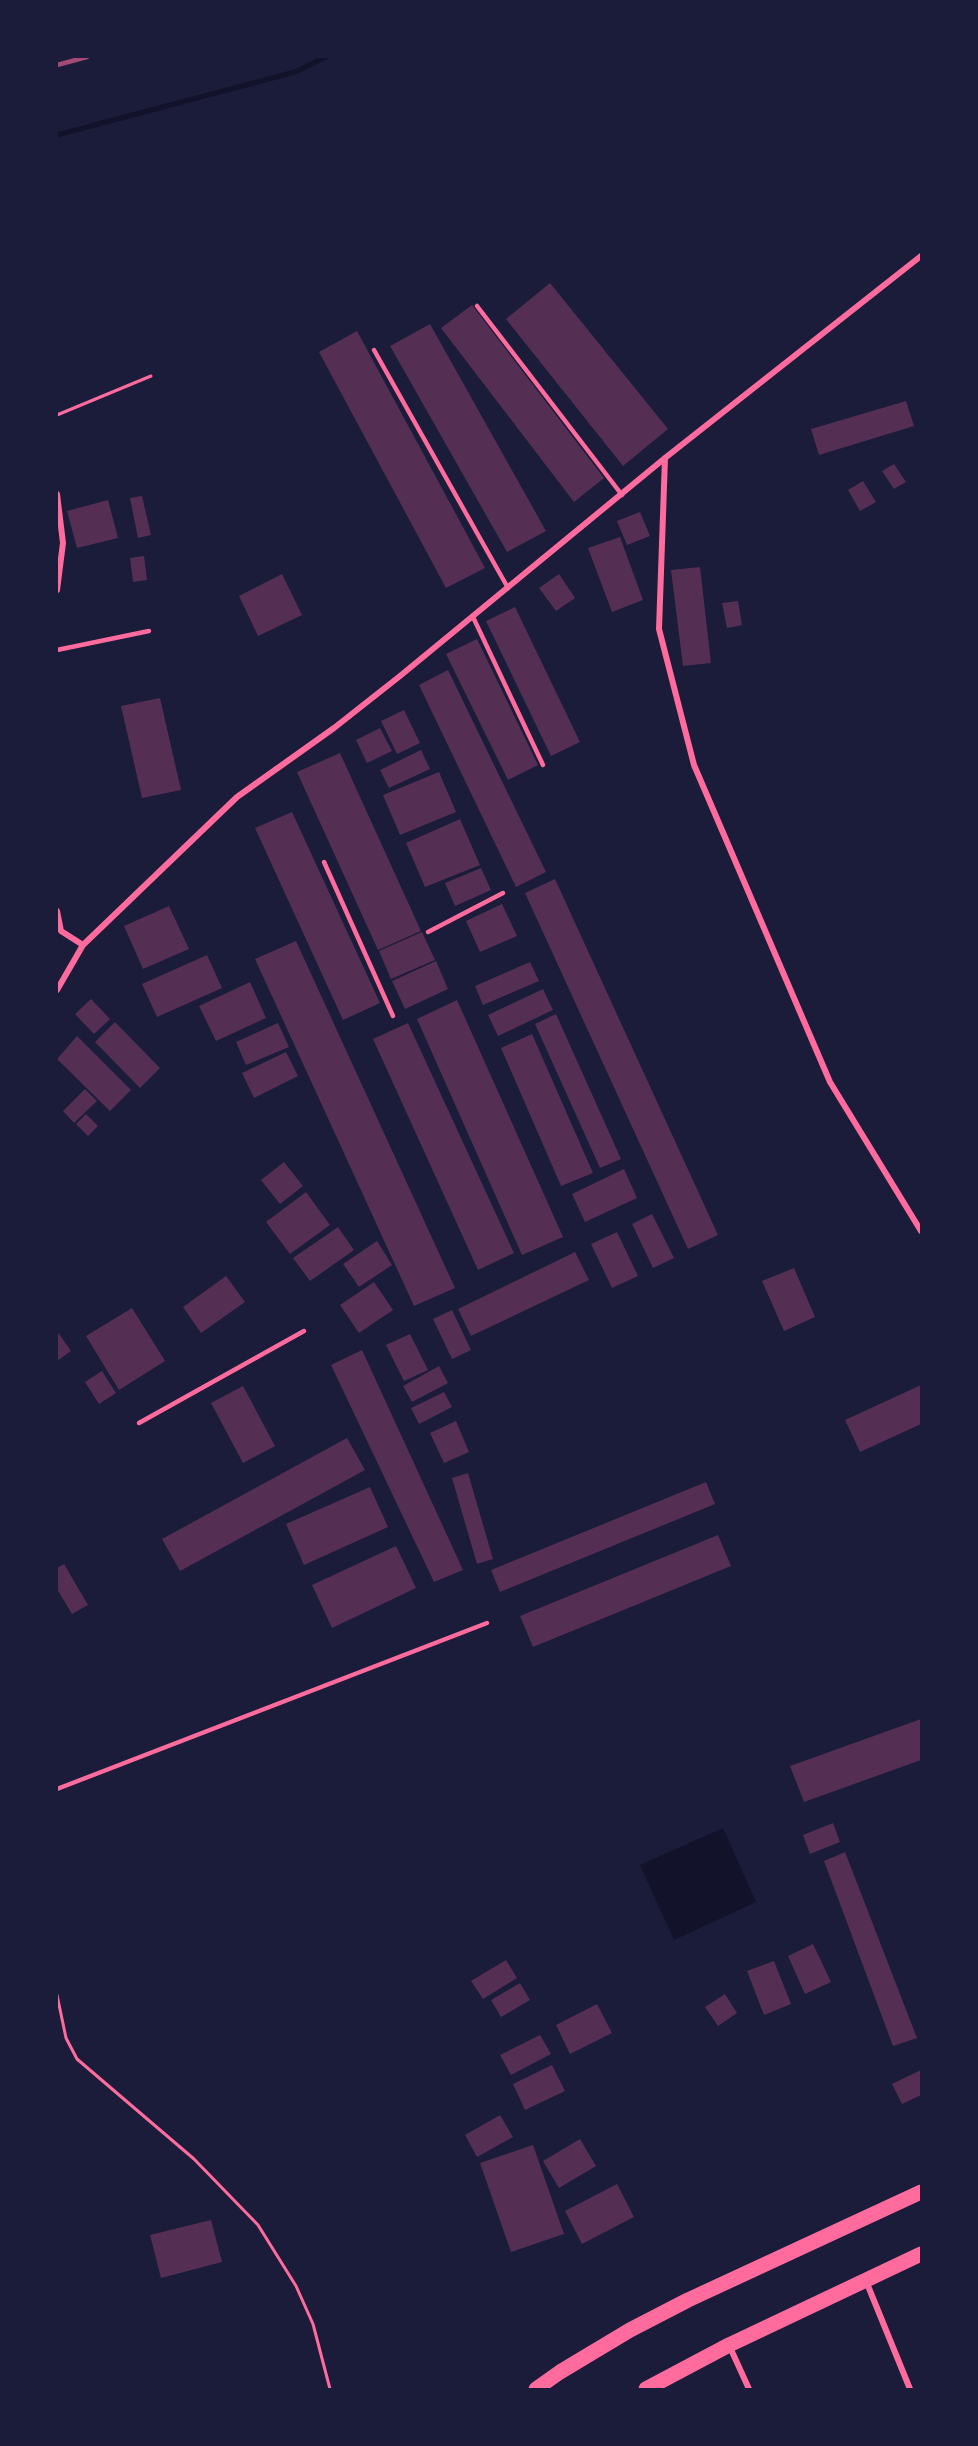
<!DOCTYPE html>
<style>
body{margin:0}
#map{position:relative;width:978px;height:2446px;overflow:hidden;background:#1b1b3a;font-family:"Alegreya Sans",sans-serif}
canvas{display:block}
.frame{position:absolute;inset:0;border:58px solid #1b1b3a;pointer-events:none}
</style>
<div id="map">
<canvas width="978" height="2446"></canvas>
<div class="frame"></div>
</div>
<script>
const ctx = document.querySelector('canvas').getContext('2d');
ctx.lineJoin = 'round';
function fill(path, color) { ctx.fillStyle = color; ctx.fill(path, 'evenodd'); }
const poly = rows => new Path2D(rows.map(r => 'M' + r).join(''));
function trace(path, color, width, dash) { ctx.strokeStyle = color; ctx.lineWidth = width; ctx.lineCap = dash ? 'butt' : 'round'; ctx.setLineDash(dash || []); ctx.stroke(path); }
const water = poly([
 [723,1828,756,1902,674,1940,640,1865]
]);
const stream = poly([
 [57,135,295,72,326,57]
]);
const building = poly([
 [550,283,668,429,623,466,506,319],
 [472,305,604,478,574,502,441,328],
 [430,324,546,531,507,552,390,346],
 [357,331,485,568,446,588,319,352],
 [906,401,914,426,819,455,811,429],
 [894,464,906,482,894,489,882,471],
 [863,481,876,502,860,511,848,490],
 [142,496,151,535,138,538,130,498],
 [108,500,118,538,77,548,67,511],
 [640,512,650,536,627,545,617,521],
 [620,537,643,600,612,612,588,548],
 [144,556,147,580,133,582,130,558],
 [700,567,711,663,683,666,671,570],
 [282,574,302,615,258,636,239,596],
 [559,574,575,598,556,611,539,588],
 [738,601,742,625,727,628,722,603],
 [515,607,580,742,551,756,486,621],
 [477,639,538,765,508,780,446,654],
 [448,670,546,872,516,887,419,685],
 [160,698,181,790,142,798,121,706],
 [404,710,420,743,397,754,381,721],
 [380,728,392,751,367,763,356,740],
 [421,750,430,769,389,788,380,770],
 [340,753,421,931,378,950,297,772],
 [439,772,456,812,400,835,383,795],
 [292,812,380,1003,343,1020,255,828],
 [460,819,480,865,425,887,406,843],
 [481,868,491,890,455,906,445,883],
 [555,879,718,1235,688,1249,525,893],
 [502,904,517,936,480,952,466,921],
 [169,906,189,949,143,969,124,926],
 [422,932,435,960,391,979,379,951],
 [296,941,455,1288,414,1306,255,959],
 [207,955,222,988,157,1017,142,984],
 [436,961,448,989,405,1009,392,981],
 [530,962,539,981,483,1005,475,986],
 [250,982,266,1018,216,1041,199,1006],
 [543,989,553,1010,498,1036,488,1015],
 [91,999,110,1019,94,1034,75,1014],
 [457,1000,563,1237,522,1255,417,1019],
 [556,1014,621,1159,600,1168,535,1024],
 [115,1022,160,1068,140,1088,95,1042],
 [278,1023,289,1047,246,1065,236,1042],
 [408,1023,514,1253,478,1270,373,1039],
 [532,1034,593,1173,561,1186,501,1048],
 [77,1036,131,1090,110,1111,57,1059],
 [286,1052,298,1076,254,1098,242,1073],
 [85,1089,97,1101,74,1123,63,1111],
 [86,1114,98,1126,88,1136,76,1124],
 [284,1162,303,1186,280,1204,261,1180],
 [624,1169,637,1198,585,1222,572,1194],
 [306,1192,330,1225,290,1254,266,1222],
 [652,1214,674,1258,653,1268,632,1224],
 [338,1227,354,1250,310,1281,293,1258],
 [617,1232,638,1276,612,1288,591,1244],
 [377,1241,392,1265,359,1287,343,1264],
 [575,1252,589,1280,471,1336,458,1309],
 [794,1268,815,1317,784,1331,762,1281],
 [226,1276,245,1302,201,1333,183,1307],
 [374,1282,393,1310,359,1333,340,1305],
 [132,1308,165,1361,119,1390,86,1336],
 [452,1310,471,1350,452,1359,433,1319],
 [57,1331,71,1351,57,1361],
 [410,1334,428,1370,404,1381,386,1345],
 [362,1350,463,1570,434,1582,331,1365],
 [439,1366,448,1383,412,1402,403,1386],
 [102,1371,116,1393,99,1404,85,1382],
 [921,1385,921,1424,860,1452,845,1420],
 [243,1386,275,1446,243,1463,211,1403],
 [444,1392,452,1407,419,1424,411,1408],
 [456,1421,469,1452,444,1463,430,1433],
 [347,1438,365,1470,180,1571,162,1539],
 [468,1473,493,1559,477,1564,452,1478],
 [706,1482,715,1504,500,1592,491,1570],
 [370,1487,388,1527,304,1565,286,1524],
 [718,1535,731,1566,533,1647,520,1616],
 [396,1546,416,1588,332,1628,312,1585],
 [64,1564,88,1605,72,1614,57,1589,57,1568],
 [921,1719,921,1760,804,1802,790,1766],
 [833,1823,840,1842,810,1854,803,1835],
 [845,1852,917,2038,893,2046,824,1861],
 [813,1944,831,1982,805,1994,788,1956],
 [506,1960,517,1978,483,1999,471,1981],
 [774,1961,791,2004,764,2015,747,1971],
 [520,1983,530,2000,501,2017,491,2000],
 [725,1994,737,2013,718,2026,705,2007],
 [597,2004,612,2033,570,2054,556,2025],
 [540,2035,551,2054,511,2075,500,2055],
 [552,2065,565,2091,525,2110,513,2084],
 [921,2070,921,2095,902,2104,892,2084],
 [500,2115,513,2137,477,2157,465,2135],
 [580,2139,596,2166,559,2188,543,2161],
 [533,2145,564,2234,511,2252,480,2163],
 [617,2184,634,2217,582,2244,565,2211],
 [211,2220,222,2262,161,2278,150,2235]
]);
const path = poly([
 [57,415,151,376],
 [57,1995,66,2038,77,2059,194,2159,258,2225,296,2286,313,2324,330,2389]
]);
const service = poly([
 [477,306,622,495],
 [374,350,508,588],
 [473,617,543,765],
 [57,650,149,631],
 [324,862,393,1016],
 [428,932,503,893],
 [139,1423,304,1331],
 [57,1789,487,1623]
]);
const minor = poly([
 [665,458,659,629,694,765,830,1082,921,1231],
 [57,494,63,543,57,590],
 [57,911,61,931,83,945],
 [57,990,83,945,237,797,334,728,400,676,665,458,921,256],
 [866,2281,910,2389],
 [729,2345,749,2389]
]);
const trunk = poly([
 [536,2389,560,2372,630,2330,688,2300,921,2192],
 [646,2389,729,2345,921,2254]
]);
const rail = poly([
 [57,65,87,57]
]);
fill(water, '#12122b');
trace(stream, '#12122b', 5);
fill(building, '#542f53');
trace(path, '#ff6b9d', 3);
trace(service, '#ff6b9d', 4.5);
trace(minor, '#ff6b9d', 6);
trace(trunk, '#ff6b9d', 15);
trace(rail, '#a44b75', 4.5);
</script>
